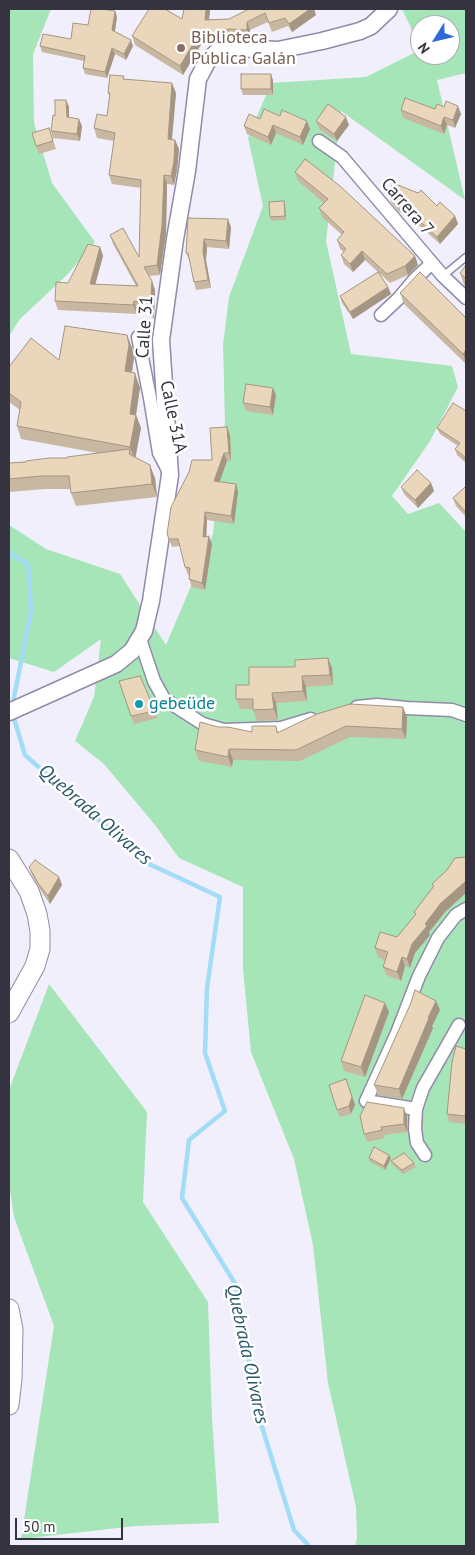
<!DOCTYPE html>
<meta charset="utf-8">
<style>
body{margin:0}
#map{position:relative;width:475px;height:1555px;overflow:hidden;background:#f1effc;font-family:"PT Sans",sans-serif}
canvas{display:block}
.frame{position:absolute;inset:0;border:10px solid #35333f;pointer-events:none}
.north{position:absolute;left:410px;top:15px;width:50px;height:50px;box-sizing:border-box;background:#fff;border:1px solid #aeadb2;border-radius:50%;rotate:234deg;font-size:14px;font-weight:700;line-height:20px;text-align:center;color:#35333f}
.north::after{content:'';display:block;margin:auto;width:18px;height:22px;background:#2e69d7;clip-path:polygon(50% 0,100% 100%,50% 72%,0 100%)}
.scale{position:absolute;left:15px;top:1518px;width:108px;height:22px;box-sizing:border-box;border:2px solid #35333f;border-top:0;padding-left:6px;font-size:15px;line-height:18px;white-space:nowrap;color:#35333f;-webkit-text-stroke:4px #fff;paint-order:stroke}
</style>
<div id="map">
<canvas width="475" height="1555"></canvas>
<div class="frame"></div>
<div class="north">N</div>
<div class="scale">50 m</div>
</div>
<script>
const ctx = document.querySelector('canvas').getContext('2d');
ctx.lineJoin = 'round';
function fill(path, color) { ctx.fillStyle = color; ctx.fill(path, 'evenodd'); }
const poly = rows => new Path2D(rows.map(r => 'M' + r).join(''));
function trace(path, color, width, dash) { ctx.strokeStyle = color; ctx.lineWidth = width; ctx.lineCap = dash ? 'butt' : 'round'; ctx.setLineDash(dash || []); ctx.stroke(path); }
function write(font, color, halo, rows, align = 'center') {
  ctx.font = font + ' "PT Sans",sans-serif'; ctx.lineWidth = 5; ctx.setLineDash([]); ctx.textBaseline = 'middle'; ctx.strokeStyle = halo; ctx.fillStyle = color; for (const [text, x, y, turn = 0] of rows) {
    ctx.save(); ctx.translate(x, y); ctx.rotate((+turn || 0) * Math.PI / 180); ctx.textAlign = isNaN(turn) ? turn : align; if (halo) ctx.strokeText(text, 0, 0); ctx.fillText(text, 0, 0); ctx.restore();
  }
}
const green = poly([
 [9,9,51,9,33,54,34,123,52,183,95,242,68,274,20,319,9,336],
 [402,9,466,9,466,73,437,80,465,200,341,111,326,241,351,354,452,366,458,387,430,441,392,496,408,514,439,503,466,532,466,1546,355,1546,357,1538,356,1507,328,1383,313,1245,294,1159,251,1052,243,969,243,887,179,858,155,825,104,764,75,741,94,697,101,639,54,672,9,658,9,525,46,549,120,574,166,645,213,534,225,422,223,345,229,297,263,206,248,138,271,83,366,77,420,50,420,55,450,55,450,25,420,25,420,47],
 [49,984,147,1112,143,1202,208,1302,212,1418,219,1523,135,1526,21,1539,54,1326,14,1217,9,1183,9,1090]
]);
const stream = poly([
 [9,553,28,564,31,612,12,707],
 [13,715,25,755,86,809,149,864,220,897,207,988,205,1053,225,1111,189,1140,182,1198,236,1285,258,1414,294,1530,309,1546]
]);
const service = poly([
 [443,276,466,257]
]);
const minor = poly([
 [319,141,342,157,443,276,466,298],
 [381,315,399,298,414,280,432,263],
 [138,337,150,398,159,453,169,472],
 [140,639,154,681,164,699,203,724,224,730,281,728,311,719],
 [357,707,377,705,406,708,452,710,466,715],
 [416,1109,366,1101,397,1033,419,976,438,938,456,915,466,909],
 [425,1155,417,1143,415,1129,416,1109,423,1088,459,1025]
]);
const tertiary = poly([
 [9,712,116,664,132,651,144,631,151,601,170,475,161,340,175,239,187,171,198,79,207,62,218,51,234,48,278,50,322,41,360,31,371,26,389,9]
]);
const secondary = poly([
 [9,859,29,891,37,914,40,931,40,949,35,966,9,1013],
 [9,1309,13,1329,12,1379,9,1405]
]);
const wall = poly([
 [184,9,209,9,210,11,209,19,229,19,249,9,314,9,316,15,292,32,288,26,272,32,268,22,250,30,250,39,232,38,214,42,202,43,183,75,135,45,132,36,182,19],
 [115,11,117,17,115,32,133,46,126,60,115,54,107,78,85,74,83,68,84,61,42,52,40,46,71,39,88,25],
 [125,79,176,93,172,140,175,140,179,149,177,170,174,185,167,184,166,234,160,275,149,276,155,290,154,319,149,311,137,311,137,314,58,310,55,301,68,283,100,247,103,256,95,284,136,286,113,244,110,235,139,257,141,188,112,184,109,175,114,141,97,138,94,128,107,116,110,97,108,93],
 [273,80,273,95,243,95,241,89],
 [66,100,69,107,69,117,82,126,80,141,53,138,51,131,55,116],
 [444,107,461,114,455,128,447,125,444,134,403,118,401,110,435,109],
 [260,119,310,129,303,145,276,133,271,145,247,134,244,126],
 [316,121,349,125,337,141,319,129],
 [49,128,56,149,39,154,36,146],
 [295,172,415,256,418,265,408,275,390,283,378,272,388,287,391,294,353,319,342,303,340,296,378,272,365,260,353,272,344,264,341,255,344,252,340,249,337,240,342,235,322,217,319,208,324,203,298,181],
 [388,194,455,216,458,224,440,244,407,215,399,212,391,202],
 [284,201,285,205,286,220,271,221,270,217],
 [188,218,231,227,229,249,207,247,206,260,211,288,196,290,194,282,190,261,186,253],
 [466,265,466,287,464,285,460,273],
 [400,293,466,318,466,364,404,304],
 [127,335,132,348,134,358,132,372,139,385,140,388,136,415,141,428,135,457,155,478,157,497,76,506,71,493,71,489,45,489,9,492,9,463,67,458,98,453,21,439,17,426,20,410,9,402,9,367,59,360],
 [276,395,273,415,246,411,243,403],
 [466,411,466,463,457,455,455,449,458,446,440,434,437,428],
 [227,427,230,435,231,461,227,461,219,482,236,484,238,492,234,524,207,520,206,536,212,544,205,590,192,587,189,579,190,575,188,575,185,567,180,546,172,547,169,539,212,460],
 [431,483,434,491,418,508,404,494,401,487],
 [466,486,466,517,456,506,453,498],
 [332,668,333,685,306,687,307,701,276,703,278,720,257,721,253,709,240,709,236,699,249,685],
 [119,681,155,711,158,718,134,724],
 [407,717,406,739,350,737,300,761,233,760,232,767,199,761,195,750,218,727,252,732,276,726,278,732],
 [29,867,59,877,62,885,50,904,41,891,32,875],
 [447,870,445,912,429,932,430,935,415,953,410,968,405,966,401,981,386,975,383,967,385,960,378,957,375,948,397,937,415,915,414,912,433,887,432,884],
 [436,1001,440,1010,432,1026,433,1028,402,1099,378,1095,374,1085],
 [389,1012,365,1077,344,1071,341,1061],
 [466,1049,466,1124,449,1122,447,1114],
 [346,1079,355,1105,351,1114,340,1117,337,1110],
 [407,1116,407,1132,384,1135,385,1138,367,1142,364,1134],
 [369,1158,391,1158,385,1170,370,1162],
 [391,1161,414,1163,416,1167,403,1174,393,1165]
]);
const shadedWall = poly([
 [206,9,209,9,210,11,208,28,205,20],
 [310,9,314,9,316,15,292,32,289,24],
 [115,11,117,17,114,36,112,30],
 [247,22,250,30,250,39,247,30],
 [199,34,202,43,183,75,180,66],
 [131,40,133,46,126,60,124,54],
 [112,48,115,54,107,78,105,72],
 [271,74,273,80,273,95,271,89],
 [172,83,176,93,171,148,168,139],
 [66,100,69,107,69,124,67,117],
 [458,106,461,114,455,128,453,120],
 [346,117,349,125,337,141,334,134],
 [444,117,447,125,444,134,441,126],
 [79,119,82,126,80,141,77,134],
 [307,121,310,129,303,145,300,137],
 [273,125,276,133,271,145,268,137],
 [175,140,179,149,177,170,174,185,171,176],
 [164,175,167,184,166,234,160,275,157,265],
 [284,201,285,205,286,220,285,216],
 [455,216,458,224,440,244,437,237],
 [228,219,231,227,229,249,226,241],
 [204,239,207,247,206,260,211,288,208,280,203,252],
 [100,247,103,256,93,293,90,284],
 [362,251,365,260,353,272,350,264],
 [415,256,418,265,408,275,405,266],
 [152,281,155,290,154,319,150,310],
 [388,287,391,294,353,319,350,312],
 [134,301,137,311,137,314,133,305],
 [127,335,132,348,134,358,130,384,125,371],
 [466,350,466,363,463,354],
 [135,373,140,388,135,421,136,415,141,428,135,460,130,447,130,414],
 [273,388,276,395,273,415,270,407],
 [227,427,230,435,231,461,229,453],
 [224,453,227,461,217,489,214,481],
 [150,465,155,478,157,497,152,484],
 [431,483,434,491,418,508,415,500],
 [236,484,238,492,234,524,231,516],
 [205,512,207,520,206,544,203,537],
 [209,536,212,544,205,590,202,583],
 [328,658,332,668,333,685,330,675],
 [302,676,306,687,307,701,303,691],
 [272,693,276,703,278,720,274,709],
 [403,707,407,717,406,739,402,729],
 [229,749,233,760,232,767,228,757],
 [59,877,62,885,50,904,48,896],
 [466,881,466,893,445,912,429,932,430,935,415,953,410,968,407,959,412,944,425,924,441,903],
 [402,957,405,966,401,981,397,972],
 [436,1001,440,1010,432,1026,433,1028,402,1099,399,1089,428,1018],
 [385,1003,389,1012,365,1077,361,1067],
 [349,1087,355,1105,351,1114,349,1106],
 [404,1108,407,1116,407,1132,404,1124],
 [389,1155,391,1158,385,1170,384,1166]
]);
const building = poly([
 [91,9,102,9,115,11,112,30,131,40,124,54,112,48,105,72,83,68,85,56,40,46,43,34,71,39,73,23,88,25,91,9],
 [149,9,165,9,182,19,184,9,206,9,205,20,229,19,249,9,310,9,289,24,285,18,269,23,265,13,247,22,247,30,229,29,211,34,199,34,180,66,132,36,149,9],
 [241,74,271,74,271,89,241,89,241,74],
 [110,75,124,76,123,79,172,83,168,139,175,140,174,161,171,176,164,175,162,225,157,265,144,267,152,281,150,310,146,302,134,301,133,305,55,301,56,282,68,283,88,244,100,247,90,284,138,286,110,235,123,228,139,257,141,180,109,175,115,133,94,128,97,114,107,116,110,93,108,93,110,75],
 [405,98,435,109,437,104,444,107,446,101,458,106,453,120,444,117,441,126,401,110,405,98],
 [55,100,66,100,67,117,79,119,77,134,51,131,53,115,55,116,55,100],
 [328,104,346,117,334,134,316,121,328,104],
 [264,109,280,116,282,110,307,121,300,137,273,125,268,137,244,126,249,114,260,119,264,109],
 [49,128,53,141,36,146,32,133,49,128],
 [305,159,340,186,415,256,405,266,387,274,362,251,350,264,341,255,346,249,337,240,344,232,319,208,328,199,295,172,305,159],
 [393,183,418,193,421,190,437,206,440,202,455,216,437,237,404,207,396,204,388,194,393,183],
 [284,201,285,216,270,217,269,202,284,201],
 [188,218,228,219,226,241,204,239,203,252,208,280,194,282,188,253,186,253,188,218],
 [466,265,466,279,460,273,466,265],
 [378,272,388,287,350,312,340,296,378,272],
 [420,272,466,318,466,350,463,354,400,293,420,272],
 [65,326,127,335,129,345,125,371,135,373,135,376,130,414,136,415,130,447,17,426,21,402,9,393,9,367,31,338,59,360,65,326],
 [246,384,273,388,270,407,243,403,246,384],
 [453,403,466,411,466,458,455,449,460,443,437,428,453,403],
 [227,427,229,453,224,453,214,481,236,484,231,516,205,512,203,537,209,536,202,583,189,579,190,568,185,567,178,539,169,539,167,534,171,507,189,472,192,460,212,460,210,428,227,427],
 [130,449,129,454,150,465,152,484,71,493,69,476,41,476,9,479,9,463,26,462,26,461,49,458,67,458,67,457,130,449],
 [417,470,431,483,415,500,401,487,417,470],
 [466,486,466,512,453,498,466,486],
 [328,658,330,675,302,676,303,691,272,693,274,709,253,710,253,699,236,699,236,685,249,685,249,667,295,667,295,660,328,658],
 [140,676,155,711,131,716,119,681,140,676],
 [350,704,403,707,402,729,346,726,296,750,229,749,228,757,195,750,200,722,218,727,228,727,252,732,252,726,276,726,277,733,317,714,350,704],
 [466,857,466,881,441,903,425,924,427,926,412,944,407,959,402,957,397,972,383,967,388,952,375,948,380,932,397,937,416,914,414,912,434,886,432,884,447,870,455,858,466,857],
 [35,860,59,877,48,896,38,883,29,867,35,860],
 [415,990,436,1001,428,1018,429,1018,399,1089,374,1085,410,1005,415,990],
 [365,995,385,1003,361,1067,341,1061,365,995],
 [456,1046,466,1049,466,1106,465,1116,447,1114,452,1062,456,1046],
 [346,1079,352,1097,349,1106,337,1110,329,1085,346,1079],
 [367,1102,404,1108,404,1124,381,1127,382,1130,364,1134,360,1116,367,1102],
 [374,1147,389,1155,384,1166,369,1158,374,1147],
 [404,1153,414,1163,402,1170,391,1161,404,1153]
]);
const markers = [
 [181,48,5,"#8d6e63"],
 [139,704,5,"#0f9aa8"]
];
const educationNames = [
 ["Biblioteca",191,38],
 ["Pública Galán",191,59]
];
const streetNames = [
 ["Carrera 7",407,207,49],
 ["Calle 31",145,327,-86],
 ["Calle 31A",173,417,78]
];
const cultureNames = [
 ["gebeüde",149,704]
];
const waterNames = [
 ["Quebrada Olivares",95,815,41],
 ["Quebrada Olivares",247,1354,78]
];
fill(green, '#a5e5b8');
trace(stream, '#a3dcf6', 4.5);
trace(service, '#8f8ba8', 9);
trace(minor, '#8f8ba8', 15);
trace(tertiary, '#8f8ba8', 19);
trace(secondary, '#8f8ba8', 21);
trace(service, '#fff', 6);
trace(minor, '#fff', 12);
trace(tertiary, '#fff', 16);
trace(secondary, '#fff', 19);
fill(wall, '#c9b8a1');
fill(shadedWall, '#a49683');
fill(building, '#ead6bb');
trace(building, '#a49683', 1);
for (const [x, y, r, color] of markers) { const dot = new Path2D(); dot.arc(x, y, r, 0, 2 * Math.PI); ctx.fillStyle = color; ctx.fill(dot); trace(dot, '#fff', 2); }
write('18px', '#785e54', '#fff', educationNames, 'left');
write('18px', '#35333f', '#fff', streetNames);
write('18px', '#0d838f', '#fff', cultureNames, 'left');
write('italic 19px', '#2a5769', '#fff', waterNames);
</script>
